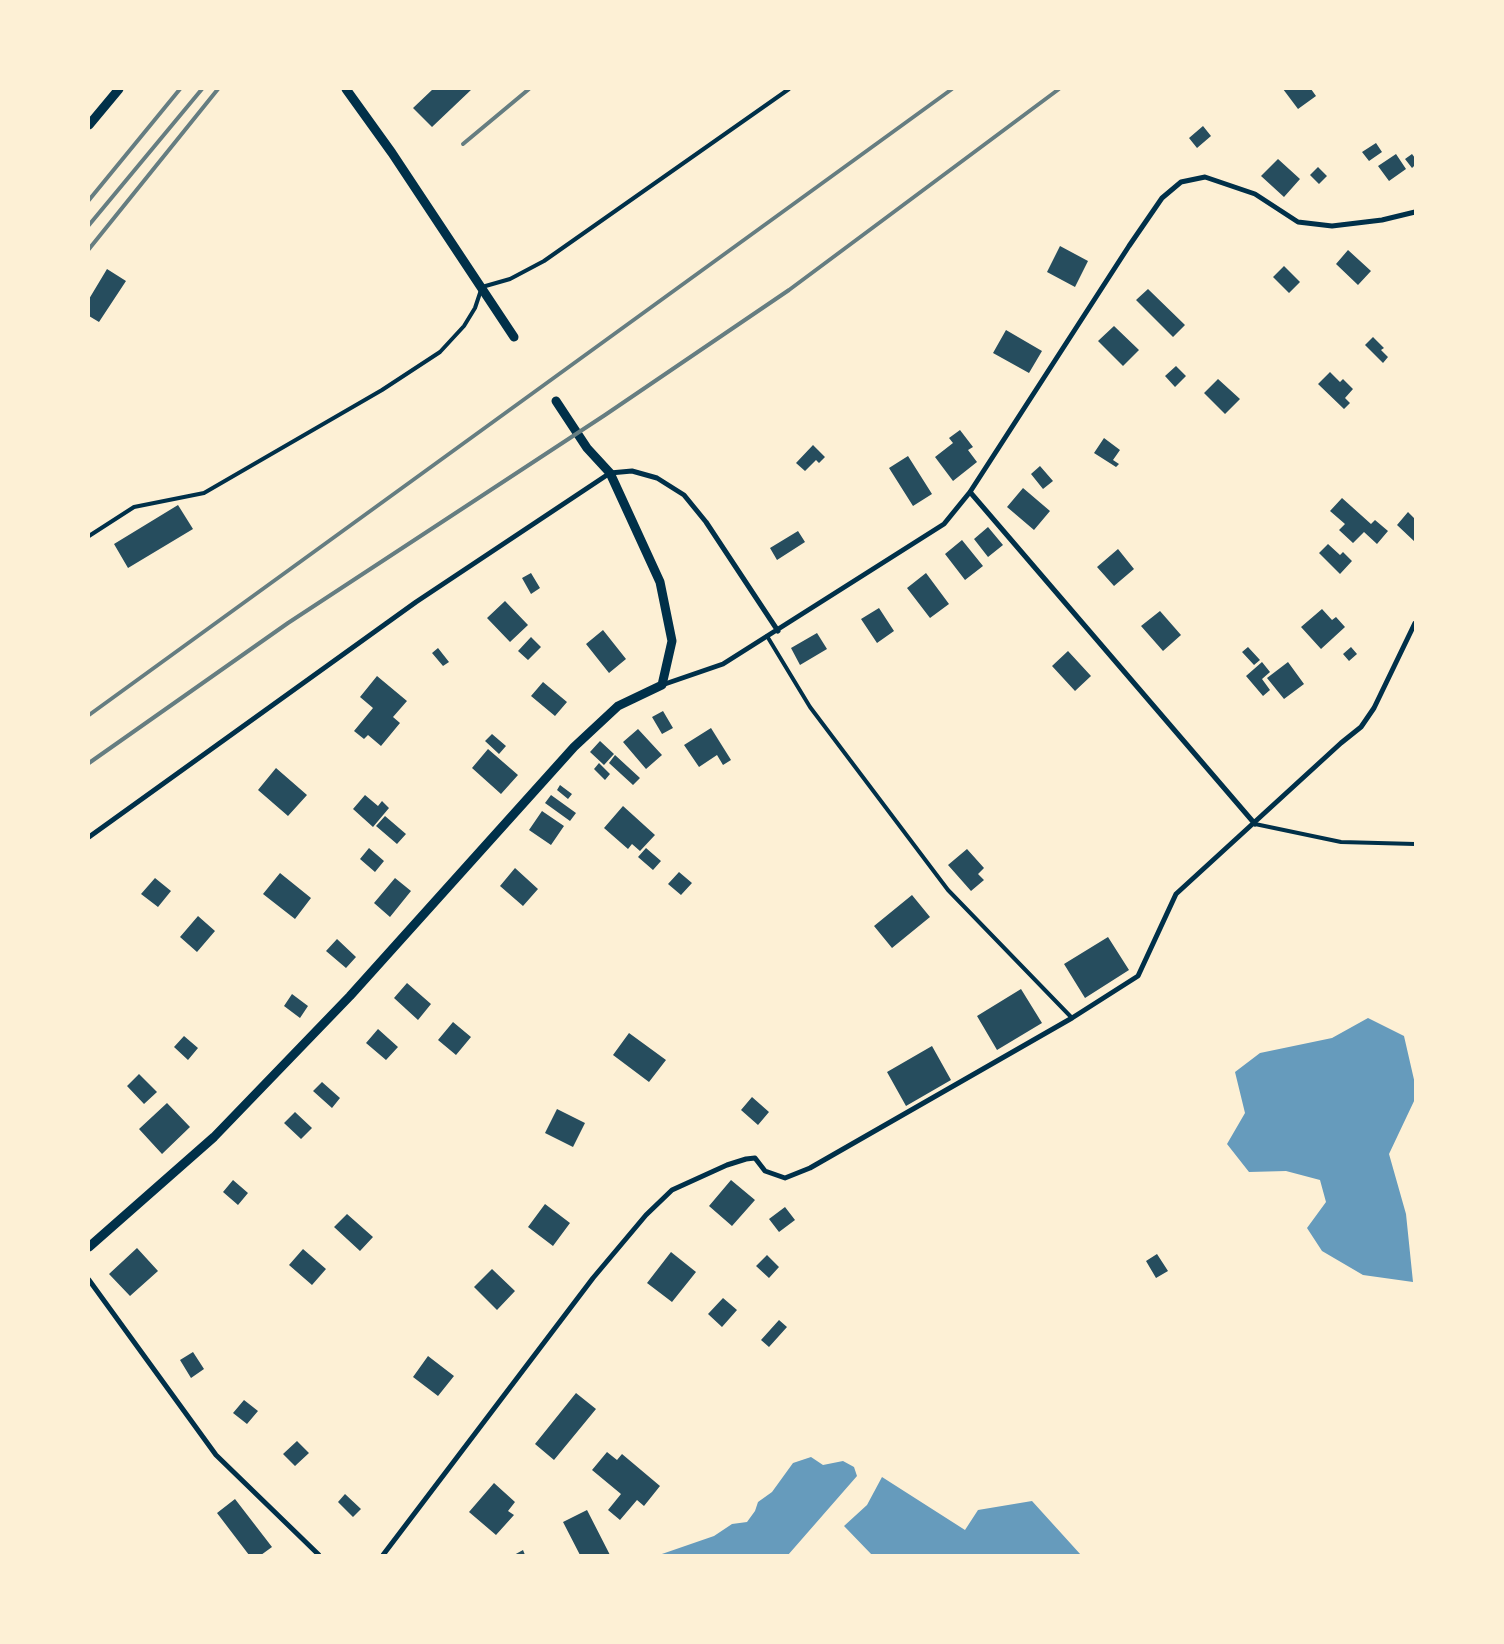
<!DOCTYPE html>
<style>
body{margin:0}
#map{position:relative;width:1504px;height:1644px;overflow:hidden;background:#fdf0d5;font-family:"Noto Sans",sans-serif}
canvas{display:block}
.frame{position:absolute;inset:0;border:90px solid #fdf0d5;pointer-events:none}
</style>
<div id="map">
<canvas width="1504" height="1644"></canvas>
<div class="frame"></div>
</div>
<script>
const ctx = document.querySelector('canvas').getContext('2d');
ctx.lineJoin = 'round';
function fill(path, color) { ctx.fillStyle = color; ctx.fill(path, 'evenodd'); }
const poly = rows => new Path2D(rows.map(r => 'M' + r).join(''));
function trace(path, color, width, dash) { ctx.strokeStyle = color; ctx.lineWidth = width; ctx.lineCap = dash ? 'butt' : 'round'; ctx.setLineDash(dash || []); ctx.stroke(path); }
const water = poly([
 [1368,1018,1404,1036,1415,1084,1415,1099,1389,1154,1406,1214,1413,1282,1363,1275,1322,1251,1307,1228,1326,1202,1320,1180,1286,1171,1249,1172,1227,1144,1245,1113,1235,1072,1260,1053,1332,1038],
 [811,1457,823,1465,843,1461,854,1467,857,1476,788,1555,659,1555,714,1536,732,1524,747,1522,755,1511,758,1502,772,1492,793,1463],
 [882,1477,965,1530,978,1510,1032,1501,1081,1555,872,1555,844,1526,867,1505]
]);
const building = poly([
 [433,89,472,89,432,127,413,108],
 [1283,89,1311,89,1316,96,1298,109],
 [1203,126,1211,136,1197,148,1189,138],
 [1376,143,1382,152,1369,161,1362,152],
 [1396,154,1406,169,1389,181,1378,166],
 [1412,154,1415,158,1415,165,1412,168,1405,159],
 [1278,159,1300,179,1284,197,1261,176],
 [1318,167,1327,176,1319,184,1310,175],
 [1060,246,1088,261,1075,287,1047,272],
 [1348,250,1371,271,1358,285,1336,264],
 [1284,266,1300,282,1289,293,1273,277],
 [107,269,126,281,99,322,89,316,89,299],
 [1148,289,1185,325,1173,337,1136,300],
 [1114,326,1139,350,1123,366,1098,341],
 [1006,330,1042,351,1029,373,993,353],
 [1373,337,1384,348,1381,350,1388,357,1383,363,1365,345],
 [1176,366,1186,376,1175,387,1165,376],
 [1330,372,1340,382,1343,379,1353,389,1345,398,1350,403,1344,409,1318,384],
 [1218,379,1240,399,1225,414,1204,393],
 [960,430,973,447,968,450,977,462,953,481,935,457,953,443,949,438],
 [1104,438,1120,450,1113,460,1119,464,1116,467,1094,453],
 [813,445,825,457,819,463,816,460,805,471,796,463],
 [908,456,932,494,913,506,889,468],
 [1040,466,1053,481,1043,489,1031,474],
 [1023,488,1050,511,1034,530,1007,507],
 [1342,498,1371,524,1375,520,1388,531,1377,544,1364,532,1353,543,1339,530,1345,524,1330,511],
 [178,505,193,529,128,568,114,544],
 [1408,512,1415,519,1415,542,1397,525],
 [988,527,1003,545,988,557,974,539],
 [798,531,805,542,777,560,770,548],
 [962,540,983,566,965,580,945,554],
 [1328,544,1340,555,1343,552,1352,561,1340,574,1319,553],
 [1118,549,1134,569,1114,586,1097,567],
 [531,573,540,588,531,594,522,578],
 [926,573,949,604,930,618,907,588],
 [505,601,528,625,510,642,487,618],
 [879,608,894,631,877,643,861,619],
 [1322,609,1332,620,1336,617,1345,627,1321,649,1301,627],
 [1160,611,1181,635,1163,651,1141,626],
 [603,630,626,659,609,673,586,644],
 [817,633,827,649,800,665,791,648],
 [531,637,541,647,528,660,518,651],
 [1248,647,1260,660,1254,665,1242,652],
 [1351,647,1357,654,1349,661,1343,654],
 [438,648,449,662,443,666,432,653],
 [1068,651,1091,676,1075,691,1052,666],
 [1262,662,1270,672,1262,679,1270,690,1263,696,1246,676],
 [1288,662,1304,684,1284,699,1267,678],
 [377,676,407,701,393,717,400,723,381,746,368,735,364,739,354,731,373,708,360,697],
 [543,682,567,702,555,716,531,696],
 [663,711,673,728,662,734,652,717],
 [711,728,731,760,723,765,717,755,699,767,684,745],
 [638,729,662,755,646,769,623,742],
 [492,734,506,746,499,754,485,741],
 [600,741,614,754,604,765,590,752],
 [488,749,518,775,501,794,472,768],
 [615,755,640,778,633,785,609,763],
 [599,763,610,774,605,780,594,769],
 [276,768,307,795,288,816,258,790],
 [560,785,572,794,568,799,557,790],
 [365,795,378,806,382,801,389,808,373,827,353,809],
 [551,795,576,813,570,821,545,803],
 [623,806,655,835,640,851,632,844,628,849,604,828],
 [542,811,564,826,551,845,529,830],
 [385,816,406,834,397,844,376,826],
 [369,848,384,861,375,872,360,859],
 [646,848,661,861,653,870,638,857],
 [967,849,984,868,978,874,984,880,971,891,948,865],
 [515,868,538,889,523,906,500,886],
 [679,872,692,883,681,895,668,884],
 [280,873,311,898,295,919,263,894],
 [155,878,171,891,158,907,141,894],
 [395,878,411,891,390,917,374,903],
 [912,895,930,917,892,948,874,926],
 [198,916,215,931,197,952,180,937],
 [1108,937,1129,970,1085,998,1064,964],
 [337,939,356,957,346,968,326,951],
 [407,983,431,1004,418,1020,394,998],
 [1021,989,1042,1023,997,1050,977,1016],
 [292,994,308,1006,300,1018,284,1006],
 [453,1022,471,1037,456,1055,438,1040],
 [378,1029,398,1047,386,1060,366,1043],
 [629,1033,666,1060,649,1082,613,1055],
 [184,1036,198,1048,188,1060,174,1047],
 [932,1046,951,1080,906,1106,887,1072],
 [139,1074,157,1092,144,1104,127,1086],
 [322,1082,340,1098,332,1108,313,1091],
 [752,1097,769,1112,758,1125,741,1110],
 [167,1103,190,1127,162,1154,139,1129],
 [557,1109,585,1123,573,1147,545,1133],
 [295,1112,312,1128,301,1139,284,1123],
 [233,1180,248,1193,238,1205,223,1192],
 [731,1180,755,1200,732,1226,709,1206],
 [545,1204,570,1223,553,1246,528,1227],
 [785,1207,795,1220,779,1232,769,1219],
 [347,1214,373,1237,360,1251,334,1227],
 [137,1248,158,1271,130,1296,109,1274],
 [303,1249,326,1269,312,1285,289,1265],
 [671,1252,696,1272,672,1302,647,1283],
 [1157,1254,1168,1271,1156,1278,1146,1261],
 [767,1255,779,1267,769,1278,756,1266],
 [492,1269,515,1291,497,1310,474,1287],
 [723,1298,737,1310,722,1327,708,1314],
 [779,1320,787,1327,769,1347,761,1340],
 [193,1352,204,1369,191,1378,180,1360],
 [428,1356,454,1376,438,1396,413,1377],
 [576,1393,596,1409,554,1460,535,1444],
 [244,1400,258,1411,247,1424,233,1413],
 [297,1441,309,1453,295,1466,283,1454],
 [607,1452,617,1460,622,1454,660,1486,644,1506,637,1500,620,1520,608,1510,621,1494,592,1470],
 [494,1483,515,1502,508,1511,514,1515,496,1535,469,1512],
 [345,1494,361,1509,353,1517,338,1502],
 [235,1499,272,1547,261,1555,249,1555,217,1513],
 [587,1510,610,1555,580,1555,563,1522],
 [523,1550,525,1555,514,1555]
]);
const service = poly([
 [89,536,134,507,204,493,382,390,440,352,464,326,475,308,482,287,510,279,544,261,789,89],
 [767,636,810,707,948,890,1072,1018],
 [1255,824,1341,842,1415,844]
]);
const minor = poly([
 [970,492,1255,824],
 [662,685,723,664,944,524,970,492,1129,246,1162,198,1181,182,1205,177,1255,194,1298,222,1332,226,1382,220,1415,212],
 [89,837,416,602,610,473,632,471,657,478,684,495,706,522,778,631],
 [89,1280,216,1455,319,1555],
 [383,1555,593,1278,646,1215,672,1190,727,1165,746,1159,755,1158,765,1171,785,1178,810,1168,1072,1018,1138,976,1176,894,1341,743,1361,727,1374,708,1415,623]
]);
const tertiary = poly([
 [346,89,392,153,514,337],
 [89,125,119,89],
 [89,1247,214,1137,350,996,574,747,618,706,662,685,672,641,660,582,610,473,587,448,556,401]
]);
const rail = poly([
 [463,144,529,89],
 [89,200,180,89],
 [89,225,202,89],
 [89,249,218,89],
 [89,715,952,89],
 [89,763,288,623,605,415,789,290,1059,89]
]);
fill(water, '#669bbc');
fill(building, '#264d5e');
trace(service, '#003049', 4);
trace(minor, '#003049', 5);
trace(tertiary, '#003049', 9);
trace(rail, '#657d81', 4);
</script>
